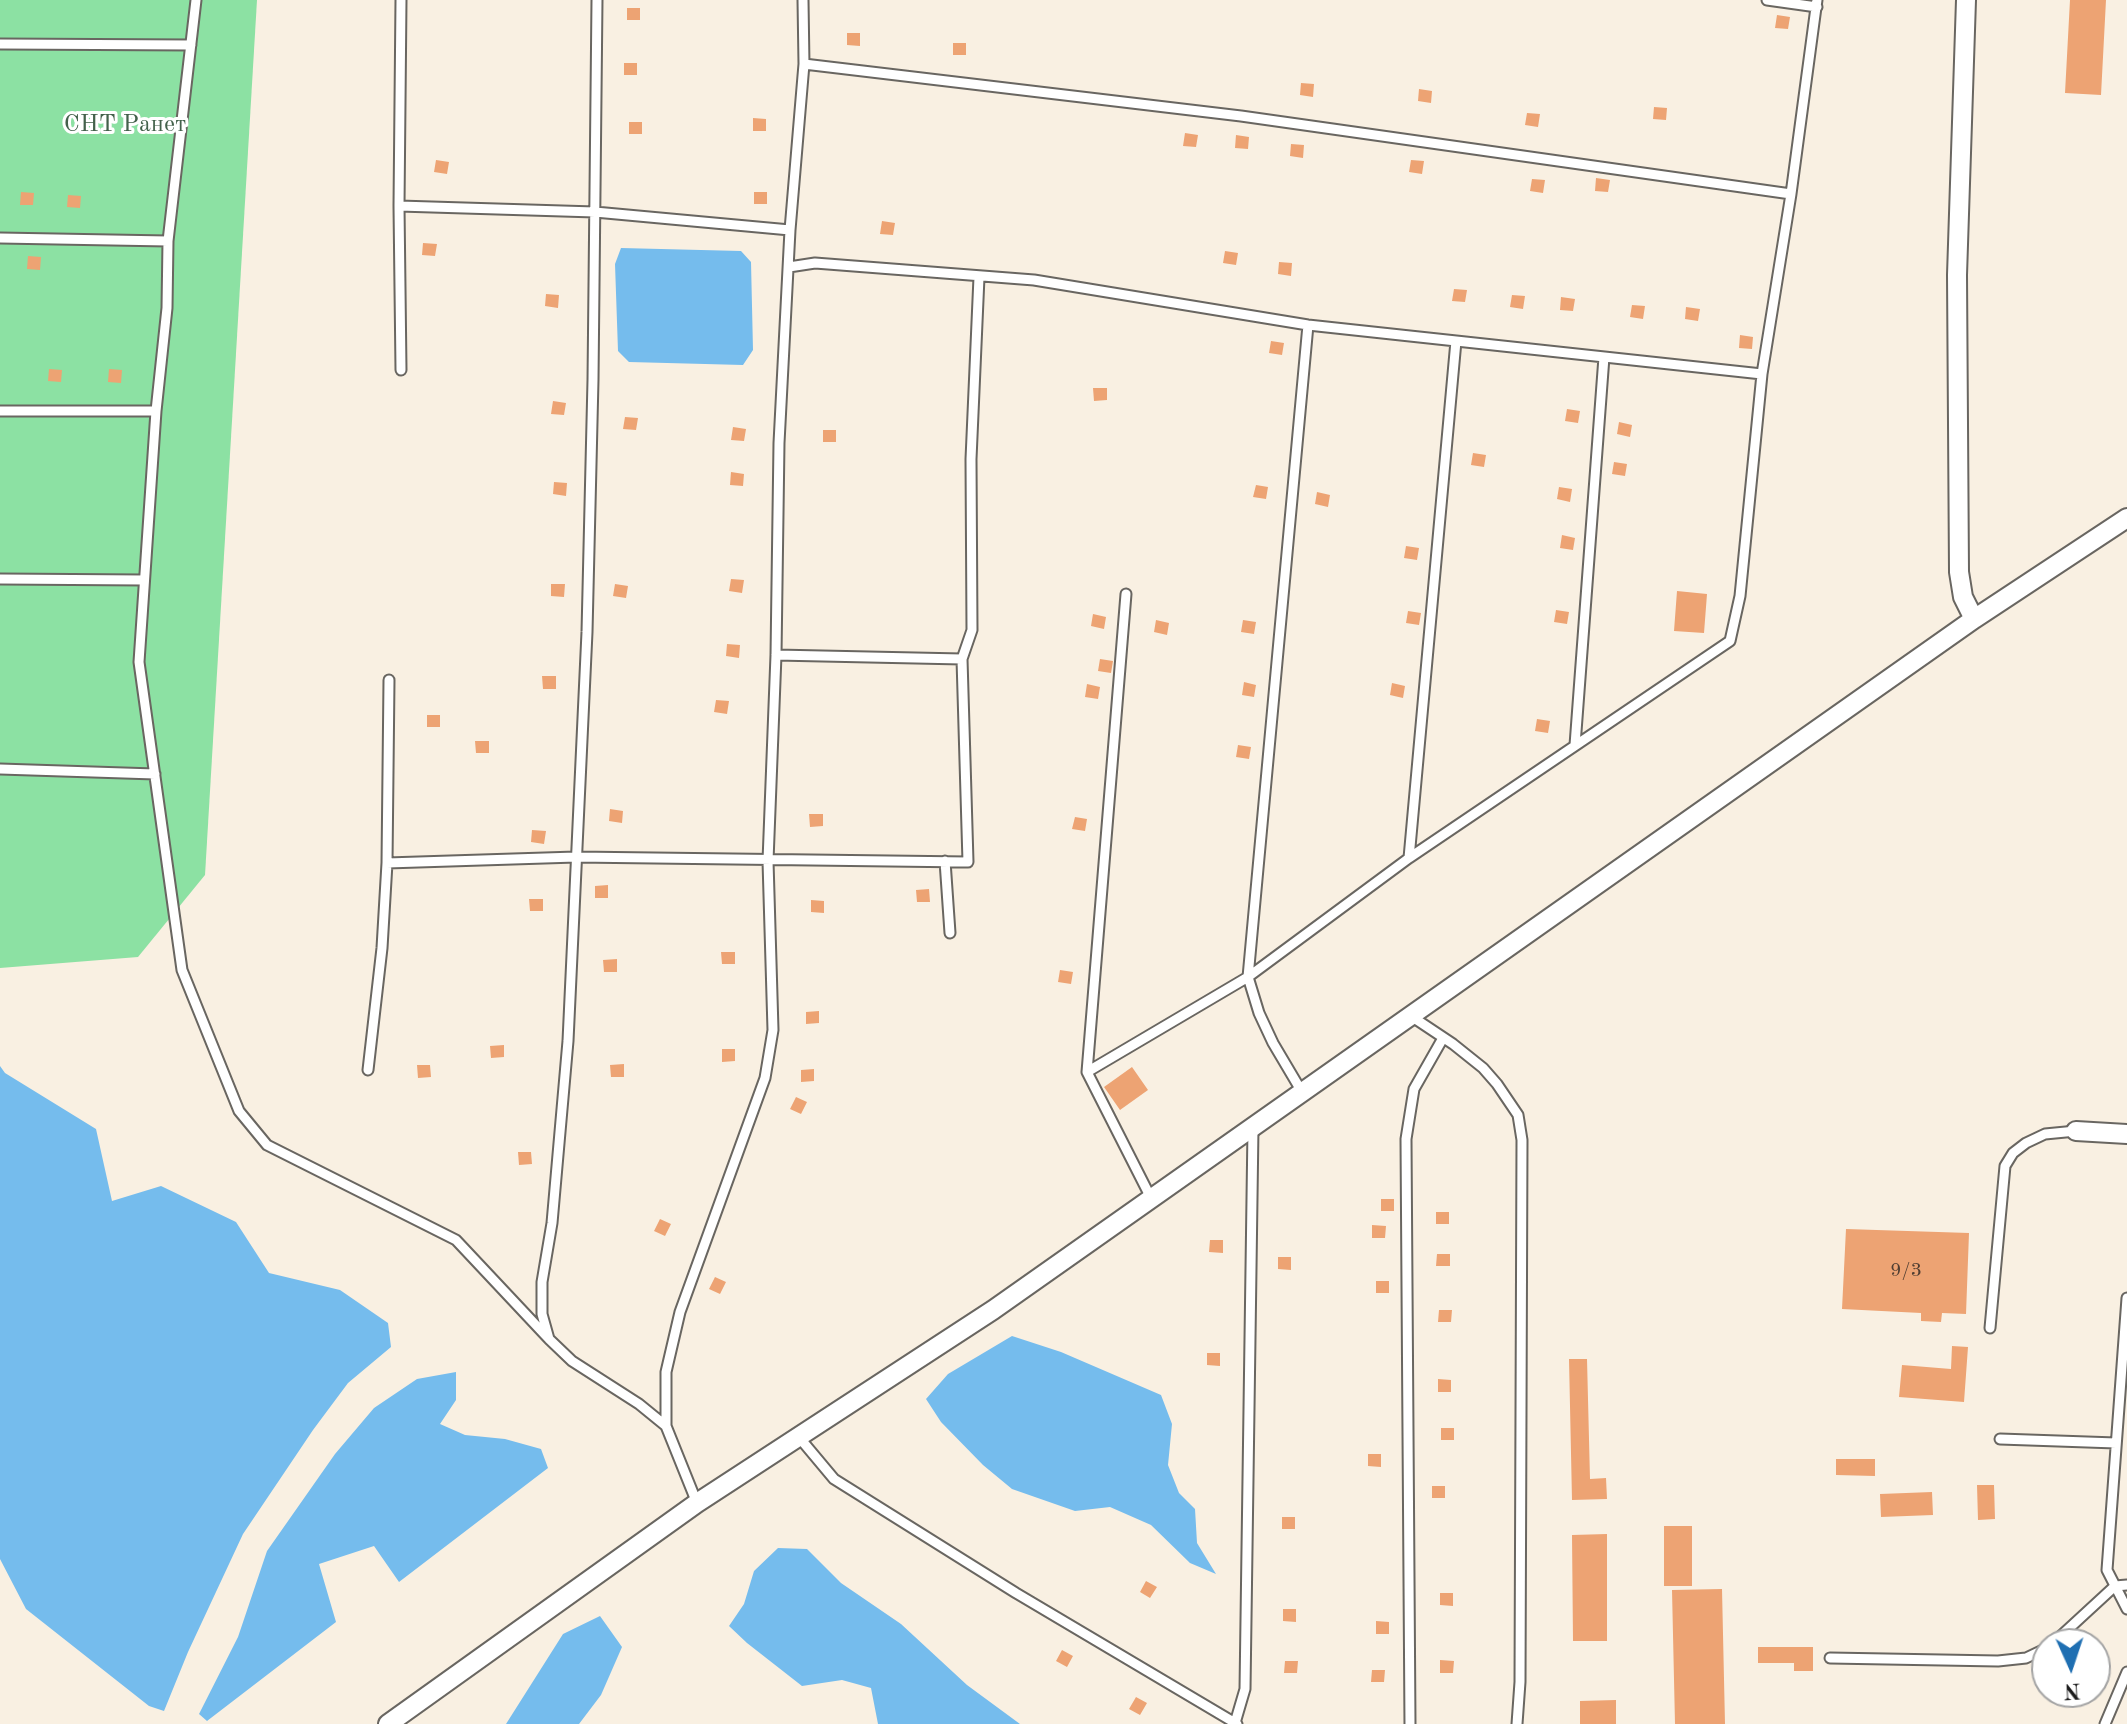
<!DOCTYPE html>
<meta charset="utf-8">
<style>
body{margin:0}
#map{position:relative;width:2127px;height:1724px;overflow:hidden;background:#f9f0e2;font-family:"Old Standard TT",serif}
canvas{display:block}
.north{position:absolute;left:2031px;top:1628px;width:80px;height:80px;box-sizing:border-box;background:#fff;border:2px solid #a4a4a4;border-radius:50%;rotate:177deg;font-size:22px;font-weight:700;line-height:32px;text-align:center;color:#1c1c1c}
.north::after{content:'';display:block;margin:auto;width:28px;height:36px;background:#1f6fb2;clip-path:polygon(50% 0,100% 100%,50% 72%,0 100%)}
</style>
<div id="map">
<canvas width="2127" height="1724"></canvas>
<div class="north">N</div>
</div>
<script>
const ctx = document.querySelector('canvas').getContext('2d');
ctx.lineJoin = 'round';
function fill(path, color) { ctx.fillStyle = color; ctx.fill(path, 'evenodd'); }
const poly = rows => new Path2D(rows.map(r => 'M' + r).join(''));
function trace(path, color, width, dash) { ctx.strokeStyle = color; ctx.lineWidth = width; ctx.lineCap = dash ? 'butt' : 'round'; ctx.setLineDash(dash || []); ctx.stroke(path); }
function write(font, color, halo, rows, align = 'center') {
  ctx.font = font + ' "Old Standard TT",serif'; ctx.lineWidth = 6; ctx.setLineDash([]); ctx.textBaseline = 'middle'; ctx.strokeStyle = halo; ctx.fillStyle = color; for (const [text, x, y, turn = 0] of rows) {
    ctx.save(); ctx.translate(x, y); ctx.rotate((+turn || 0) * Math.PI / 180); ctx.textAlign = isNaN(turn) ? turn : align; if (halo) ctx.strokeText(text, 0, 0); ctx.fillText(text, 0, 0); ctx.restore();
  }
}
const green = poly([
 [0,0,257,0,205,875,138,957,0,968]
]);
const water = poly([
 [621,248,741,251,751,262,753,350,743,365,629,362,618,351,615,264],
 [0,1066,5,1073,96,1129,112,1201,161,1186,236,1222,269,1273,340,1290,388,1323,391,1347,348,1383,313,1430,243,1534,188,1652,164,1711,149,1706,26,1609,0,1559],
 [1012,1336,1061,1352,1161,1395,1172,1424,1168,1465,1179,1493,1195,1509,1197,1543,1216,1574,1190,1563,1151,1525,1110,1507,1075,1511,1012,1489,983,1465,941,1422,926,1399,948,1374],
 [456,1372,456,1400,440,1424,465,1435,505,1439,541,1449,548,1468,399,1582,374,1546,319,1564,336,1622,207,1721,199,1714,238,1637,267,1551,335,1454,374,1408,417,1379],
 [778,1548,807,1549,841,1583,901,1624,967,1685,1020,1724,878,1724,871,1688,842,1680,802,1686,747,1643,729,1626,744,1604,754,1571],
 [600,1616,622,1647,601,1695,579,1724,506,1724,563,1634]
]);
const building = poly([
 [2070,0,2106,0,2101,95,2065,93],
 [627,8,640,8,640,20,627,20],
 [1777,15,1790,17,1788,29,1775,28],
 [847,33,860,33,860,46,847,45],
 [953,43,966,43,966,55,953,55],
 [624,63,637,63,637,75,624,75],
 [1301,83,1314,84,1313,97,1300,95],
 [1419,89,1432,91,1431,103,1418,101],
 [1654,107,1667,108,1666,120,1653,119],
 [1527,113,1540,114,1538,127,1525,125],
 [753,118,766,119,766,131,753,131],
 [629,122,642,122,642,134,629,134],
 [1185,133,1198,135,1196,147,1183,146],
 [1236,135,1249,137,1248,149,1235,148],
 [1291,144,1304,145,1303,158,1290,156],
 [436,160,449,162,447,174,434,172],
 [1411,160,1424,161,1422,174,1409,172],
 [1596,178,1610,180,1608,192,1595,191],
 [1532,179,1545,180,1543,193,1530,191],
 [21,192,34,193,33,205,20,205],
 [754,192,767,192,767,204,754,204],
 [68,195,81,196,80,208,67,207],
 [882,221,895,223,893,235,880,234],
 [423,243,437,244,435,256,422,255],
 [1225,251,1238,253,1236,265,1223,263],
 [28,256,41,257,40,270,27,269],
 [1279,262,1292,263,1291,276,1278,274],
 [1454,289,1467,290,1465,302,1452,301],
 [546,294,559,295,558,308,545,306],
 [1512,295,1525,296,1523,309,1510,307],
 [1561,297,1575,299,1573,311,1560,310],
 [1632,305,1645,306,1643,319,1630,317],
 [1686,307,1700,309,1698,321,1685,319],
 [1740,335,1753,337,1752,349,1739,348],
 [1271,341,1284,343,1282,355,1269,353],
 [49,369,62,370,61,382,48,381],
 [109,369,122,370,121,383,108,382],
 [1093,388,1107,388,1107,400,1094,401],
 [553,401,566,403,564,415,551,414],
 [1567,409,1580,411,1578,423,1565,421],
 [625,417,638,418,636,430,623,429],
 [1619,422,1632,425,1630,437,1617,434],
 [733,427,746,429,744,441,731,440],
 [823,430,836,430,836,442,823,442],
 [1473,453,1486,455,1484,467,1471,465],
 [1614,462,1627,464,1625,476,1612,474],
 [731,472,744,474,743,486,730,485],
 [554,482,567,483,566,496,553,494],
 [1256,485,1268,487,1266,499,1253,497],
 [1559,487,1572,489,1570,502,1557,499],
 [1317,492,1330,495,1328,507,1315,504],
 [1562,535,1575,538,1573,550,1560,548],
 [1406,546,1419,548,1417,560,1404,558],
 [731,579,744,580,742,593,729,591],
 [551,584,565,584,564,597,551,596],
 [615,584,628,586,626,598,613,596],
 [1677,591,1707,594,1704,633,1674,631],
 [1556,610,1569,612,1567,624,1554,622],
 [1408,611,1421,613,1419,625,1406,623],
 [1093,614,1106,617,1104,629,1091,626],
 [1156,620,1169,623,1167,635,1154,632],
 [1243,620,1256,622,1254,634,1241,632],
 [727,644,740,645,739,658,726,656],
 [1100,659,1113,661,1111,673,1098,671],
 [542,676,556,676,556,689,543,689],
 [1244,682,1256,685,1254,697,1242,695],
 [1392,683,1405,686,1403,698,1390,695],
 [1087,684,1100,687,1098,699,1085,697],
 [716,700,729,701,727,714,714,712],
 [427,715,440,715,440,727,427,727],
 [1537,719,1550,721,1548,733,1535,731],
 [475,741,489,741,489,753,476,753],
 [1238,745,1251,747,1249,759,1236,757],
 [610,809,623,811,622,823,609,821],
 [809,814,823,814,823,826,810,827],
 [1075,817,1087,819,1085,831,1072,829],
 [532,830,546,831,544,844,531,842],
 [608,885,608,898,595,898,595,886],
 [929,889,930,902,917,902,916,890],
 [529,899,543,899,543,911,530,911],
 [811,900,824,901,824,913,811,912],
 [721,952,735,952,735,964,722,964],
 [617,959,617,972,604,972,603,960],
 [1060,970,1073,972,1071,984,1058,982],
 [819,1011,819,1023,806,1024,806,1012],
 [504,1045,504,1057,491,1058,490,1046],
 [722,1049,735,1049,735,1061,722,1062],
 [624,1064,624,1077,611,1077,610,1065],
 [417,1065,430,1065,431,1077,418,1078],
 [1132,1067,1148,1090,1120,1110,1104,1087],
 [814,1069,814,1081,801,1082,801,1070],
 [796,1097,807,1102,801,1114,790,1109],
 [518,1152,531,1152,532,1164,519,1165],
 [1381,1199,1394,1199,1394,1211,1381,1211],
 [1436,1212,1449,1212,1449,1224,1436,1224],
 [660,1219,671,1224,665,1236,654,1231],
 [1372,1225,1386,1226,1385,1238,1372,1238],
 [1846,1229,1969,1233,1966,1314,1942,1313,1941,1322,1921,1321,1921,1313,1842,1309],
 [1210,1240,1223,1240,1223,1253,1209,1252],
 [1437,1254,1450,1254,1450,1266,1436,1266],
 [1278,1257,1291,1257,1291,1270,1278,1269],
 [715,1277,726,1282,720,1294,709,1289],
 [1376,1281,1389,1281,1389,1293,1376,1293],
 [1439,1310,1452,1310,1451,1322,1438,1322],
 [1952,1346,1968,1347,1964,1402,1899,1397,1902,1365,1951,1369],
 [1207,1353,1220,1353,1220,1366,1207,1365],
 [1569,1359,1587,1359,1590,1479,1606,1478,1607,1499,1572,1500],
 [1438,1379,1451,1380,1451,1392,1438,1392],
 [1441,1428,1454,1428,1454,1440,1441,1440],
 [1368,1454,1381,1454,1381,1467,1368,1466],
 [1836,1459,1875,1459,1875,1476,1836,1475],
 [1977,1485,1994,1485,1995,1519,1978,1520],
 [1432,1486,1445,1486,1445,1498,1432,1498],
 [1932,1492,1933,1515,1881,1517,1880,1494],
 [1282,1517,1295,1517,1295,1529,1282,1529],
 [1664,1526,1692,1526,1692,1586,1664,1586],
 [1607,1534,1607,1641,1573,1641,1572,1535],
 [1146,1581,1157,1587,1150,1598,1140,1592],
 [1722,1589,1725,1724,1675,1724,1672,1590],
 [1440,1593,1453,1593,1453,1606,1440,1605],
 [1283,1609,1296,1609,1296,1622,1283,1621],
 [1376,1621,1389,1622,1389,1634,1376,1634],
 [1758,1647,1813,1647,1813,1671,1794,1671,1794,1663,1758,1663],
 [1062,1650,1073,1656,1067,1667,1056,1661],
 [1440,1660,1454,1661,1453,1673,1440,1673],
 [1285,1661,1298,1661,1297,1673,1284,1673],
 [1372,1670,1385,1670,1384,1682,1371,1682],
 [1136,1697,1147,1703,1140,1715,1129,1709],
 [1616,1700,1616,1724,1580,1724,1580,1701]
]);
const lane = poly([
 [196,0,168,241,167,308,156,411,139,662,182,970,239,1111,267,1145,456,1240,549,1339],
 [597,0,593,380,587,632,568,1041,552,1223,542,1282,542,1314,549,1339,572,1361,639,1404,666,1426],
 [1767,0,1817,7],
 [0,44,191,45],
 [804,64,1241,116,1791,194],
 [399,206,595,212,790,230],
 [0,238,168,241],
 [789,267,815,263,1034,280,1308,325,1762,374],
 [401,370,399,206,401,0],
 [0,411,156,411],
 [0,579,144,580],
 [1126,594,1087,1072,1151,1198],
 [776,655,962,659],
 [1575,745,1604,357],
 [0,769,155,774],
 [1409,858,1456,341],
 [945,861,950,933],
 [387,863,576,857,968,862,962,659,972,630,971,459,979,277],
 [1411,1016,1453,1044,1483,1068,1497,1084,1518,1115,1522,1140,1520,1682,1517,1724],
 [368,1070,382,948,387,863,389,680],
 [1087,1072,1248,977,1409,858,1730,641,1740,596,1762,374,1791,194,1817,0],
 [1302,1092,1273,1043,1259,1013,1248,977,1308,325],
 [2127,1298,2107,1570,2127,1609],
 [1990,1328,2005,1166,2013,1153,2026,1143,2045,1134,2076,1131],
 [798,1436,834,1479,1016,1593,1237,1724],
 [2000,1439,2116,1443],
 [697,1503,666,1426,666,1372,680,1312,765,1078,773,1030,768,861,776,655,779,443,790,230,804,64,803,0],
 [2052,1644,2115,1586,2127,1585],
 [1830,1658,1998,1661,2026,1658,2047,1648],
 [1235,1723,1245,1689,1253,1128],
 [1410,1724,1406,1139,1414,1089,1443,1038],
 [2105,1724,2127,1672]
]);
const street = poly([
 [1966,0,1957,275,1959,572,1963,597,1974,619],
 [2076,1131,2127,1134],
 [388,1724,697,1503,993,1310,1974,619,2127,518]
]);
const numberNames = [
 ["9/3",1906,1271]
];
const parkNames = [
 ["СНТ Ранет",125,125]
];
fill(green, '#8ce1a3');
fill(water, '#75bced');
fill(building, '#eda373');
trace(lane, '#696661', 13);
trace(street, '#696661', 22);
trace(lane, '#fff', 9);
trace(street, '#fff', 18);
write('20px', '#503e32', null, numberNames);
write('24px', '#43614b', '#fff', parkNames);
</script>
